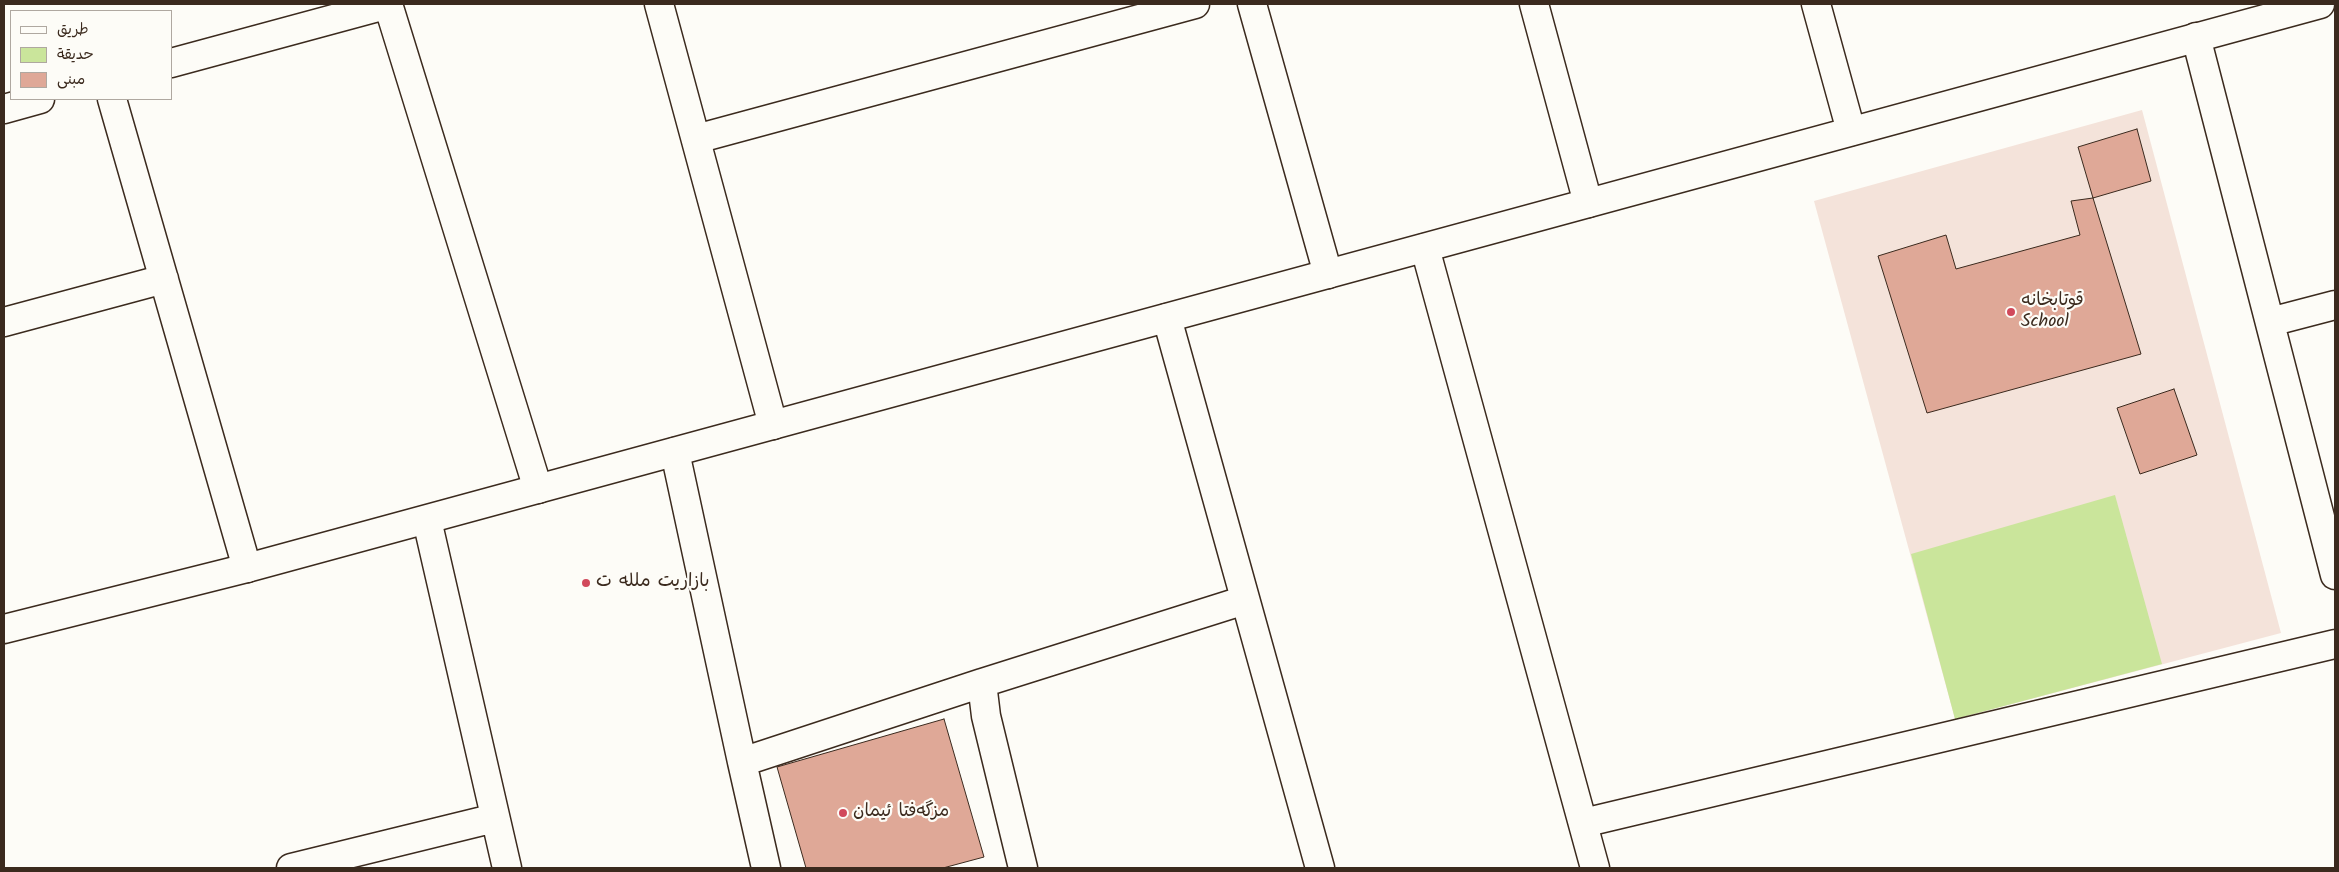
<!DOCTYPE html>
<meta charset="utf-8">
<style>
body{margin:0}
#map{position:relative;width:2339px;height:872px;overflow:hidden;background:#fdfcf7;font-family:Kalam,"Playpen Sans Arabic",sans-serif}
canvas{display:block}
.frame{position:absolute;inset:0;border:5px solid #3b2a1e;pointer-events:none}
.legend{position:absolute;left:10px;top:10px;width:162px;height:90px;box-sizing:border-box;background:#fdfcf7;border:1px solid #afa8a0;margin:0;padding:6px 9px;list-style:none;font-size:15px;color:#3b2a1e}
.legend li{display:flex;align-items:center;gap:10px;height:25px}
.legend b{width:25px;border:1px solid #afa8a0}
</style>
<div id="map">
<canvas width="2339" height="872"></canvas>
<div class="frame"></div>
<ul class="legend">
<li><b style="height:6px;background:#fdfcf7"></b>طريق</li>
<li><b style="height:14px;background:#cae59b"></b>حديقة</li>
<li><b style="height:14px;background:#dfa897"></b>مبنى</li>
</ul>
</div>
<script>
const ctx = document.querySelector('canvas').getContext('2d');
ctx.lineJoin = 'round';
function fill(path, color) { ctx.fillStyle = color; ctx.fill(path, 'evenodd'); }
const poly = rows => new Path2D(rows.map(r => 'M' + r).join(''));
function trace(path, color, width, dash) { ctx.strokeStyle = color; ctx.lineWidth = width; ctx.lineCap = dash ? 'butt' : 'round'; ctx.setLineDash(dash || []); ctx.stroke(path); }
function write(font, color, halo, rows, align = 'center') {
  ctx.font = font + ' Kalam,"Playpen Sans Arabic",sans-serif'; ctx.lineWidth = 4.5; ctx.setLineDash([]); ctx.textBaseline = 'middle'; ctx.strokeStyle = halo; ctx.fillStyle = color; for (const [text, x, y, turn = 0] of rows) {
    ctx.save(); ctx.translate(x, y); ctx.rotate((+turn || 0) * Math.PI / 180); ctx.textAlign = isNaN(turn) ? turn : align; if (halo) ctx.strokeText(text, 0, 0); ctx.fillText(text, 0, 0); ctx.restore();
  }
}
const built = poly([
 [2142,110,2281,633,1955,719,1814,201]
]);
const green = poly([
 [2115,495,2162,664,1955,719,1911,554]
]);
const building = poly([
 [2137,129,2151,181,2093,198,2078,147,2137,129],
 [2093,198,2141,354,1927,413,1878,256,1946,235,1956,269,2080,235,2071,201,2093,198],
 [2174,389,2197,455,2140,474,2117,408,2174,389],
 [944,719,984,857,943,868,806,868,777,767,944,719]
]);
const street = poly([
 [388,4,538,489],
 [659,4,773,425],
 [1252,4,1328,274],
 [1534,4,1588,203],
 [1816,4,1851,131],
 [2196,37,2335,575],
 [171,63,389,4],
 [112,99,247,568],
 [4,109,40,99],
 [696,139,1195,4],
 [1425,248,1595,868],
 [1167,318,1320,868],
 [4,322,164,279],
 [2270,322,2335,305],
 [675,452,742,762,982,683,986,716,1023,868],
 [427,520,507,868],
 [982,683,1245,600],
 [742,762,766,868],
 [1583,823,2335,644],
 [291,868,495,818]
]);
const secondary = poly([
 [4,629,247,568,2320,4]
]);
const markers = [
 [2011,312,5,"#d1495b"],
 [586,583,5,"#d1495b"],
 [843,813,5,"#d1495b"]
];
const poiNames = [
 ["قوتابخانه‌",2021,302],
 ["School",2021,323],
 ["بازاريت ملله ت",596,583],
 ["مزگەفتا ئيمان",853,813]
];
fill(built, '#f4e3da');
fill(green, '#cae59b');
fill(building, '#dfa897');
trace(building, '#3b2a1e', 1);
trace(street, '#3b2a1e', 31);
trace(secondary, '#3b2a1e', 31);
trace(street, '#fdfcf7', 28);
trace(secondary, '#fdfcf7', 28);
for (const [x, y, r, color] of markers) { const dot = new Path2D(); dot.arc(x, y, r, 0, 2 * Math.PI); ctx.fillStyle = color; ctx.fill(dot); trace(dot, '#fdfcf7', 2); }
write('18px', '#3b2a1e', '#fdfcf7', poiNames, 'left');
</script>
